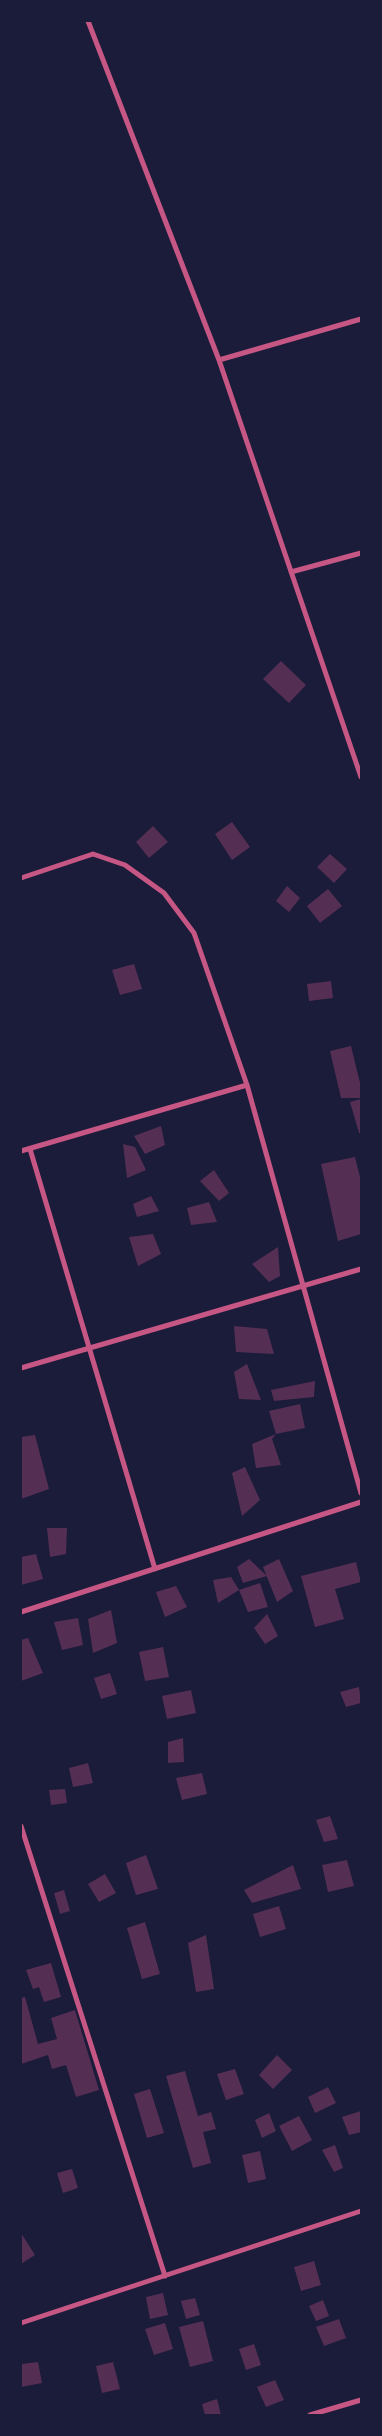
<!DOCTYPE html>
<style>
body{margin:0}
#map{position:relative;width:382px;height:2436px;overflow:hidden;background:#1b1b3a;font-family:"Sofia Sans Condensed",sans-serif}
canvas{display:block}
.frame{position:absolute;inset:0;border:22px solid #1b1b3a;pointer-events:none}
</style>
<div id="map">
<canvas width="382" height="2436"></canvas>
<div class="frame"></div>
</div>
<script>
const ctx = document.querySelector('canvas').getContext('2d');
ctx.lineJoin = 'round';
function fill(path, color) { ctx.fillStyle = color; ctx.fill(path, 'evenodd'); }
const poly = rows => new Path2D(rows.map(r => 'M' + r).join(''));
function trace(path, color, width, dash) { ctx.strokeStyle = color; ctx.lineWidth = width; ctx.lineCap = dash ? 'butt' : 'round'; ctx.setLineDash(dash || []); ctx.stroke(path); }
const building = poly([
 [281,661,306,685,289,703,263,679],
 [232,822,250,847,232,860,215,834],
 [153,826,168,842,149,858,136,842],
 [330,854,347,869,334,883,317,867],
 [287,886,300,898,289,912,276,901],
 [328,889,342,906,320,923,307,906],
 [134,964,142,989,120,995,112,970],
 [331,981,333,998,309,1001,307,984],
 [351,1046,361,1087,361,1098,341,1098,330,1051],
 [361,1099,361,1133,359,1133,350,1102],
 [161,1126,165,1145,145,1154,134,1136],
 [123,1144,135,1147,146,1170,127,1178],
 [355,1157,361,1181,361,1234,338,1241,321,1164],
 [214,1170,229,1193,219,1201,200,1181],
 [151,1196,159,1211,137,1217,133,1204],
 [209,1202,217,1222,191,1225,187,1208],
 [153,1234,161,1254,138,1266,129,1237],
 [278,1247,280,1276,269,1282,252,1264],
 [234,1326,267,1329,274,1354,236,1352],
 [247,1364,261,1400,239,1399,234,1372],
 [315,1381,314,1397,274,1401,271,1390],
 [300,1404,305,1428,276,1434,269,1411],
 [276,1434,272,1439,281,1465,256,1468,252,1444],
 [35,1435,49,1489,21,1499,21,1437],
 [245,1467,260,1500,242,1516,232,1473],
 [47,1528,67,1528,66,1554,50,1557],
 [36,1554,43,1579,21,1585,21,1557],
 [249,1559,267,1576,243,1583,237,1567],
 [279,1559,293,1591,277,1602,263,1567],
 [356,1562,361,1582,335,1589,344,1619,315,1627,301,1576],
 [231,1577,239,1590,218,1603,213,1580],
 [260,1583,268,1607,248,1612,239,1590],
 [176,1586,187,1607,165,1617,156,1592],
 [111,1610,117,1643,93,1653,88,1619],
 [267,1614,278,1636,265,1644,254,1628],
 [78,1618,83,1645,62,1650,54,1622],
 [28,1638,43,1673,21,1681,21,1640],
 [163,1647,169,1677,145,1681,139,1652],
 [110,1673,117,1694,101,1699,94,1678],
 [359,1687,361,1703,346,1707,340,1692],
 [191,1690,196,1713,167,1719,162,1696],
 [183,1738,184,1762,168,1763,168,1742],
 [88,1763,93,1783,73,1787,69,1768],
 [202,1773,207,1794,182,1800,176,1778],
 [65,1789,67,1803,51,1805,49,1790],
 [330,1816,338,1839,324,1842,316,1820],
 [146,1855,158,1889,136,1895,126,1863],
 [347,1860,354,1886,328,1892,322,1865],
 [293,1865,301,1889,252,1903,244,1890],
 [105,1874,116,1893,99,1902,88,1884],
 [64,1890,70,1911,60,1914,54,1893],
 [279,1906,286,1929,260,1937,253,1914],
 [145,1922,160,1974,142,1979,127,1928],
 [206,1935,214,1989,196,1992,188,1943],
 [51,1963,61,1997,44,2002,39,1987,33,1989,26,1970],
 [25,1997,38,2044,57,2039,51,2018,75,2010,99,2090,76,2097,66,2065,52,2069,48,2055,21,2064,21,1998],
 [277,2055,292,2070,273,2089,259,2075],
 [235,2069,244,2094,226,2100,217,2074],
 [185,2071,198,2116,211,2112,216,2129,203,2132,211,2163,193,2168,166,2076],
 [328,2087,336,2103,315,2113,308,2097],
 [150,2089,164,2133,147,2138,134,2094],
 [361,2111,361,2132,349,2135,342,2117],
 [269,2113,276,2131,262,2138,255,2120],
 [299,2116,312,2140,292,2151,279,2126],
 [335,2145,343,2168,334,2172,322,2150],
 [260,2151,266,2179,248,2183,242,2155],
 [72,2169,78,2188,63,2193,57,2173],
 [21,2233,35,2255,21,2264],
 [314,2261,321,2285,301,2291,294,2267],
 [163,2293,168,2315,150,2319,146,2297],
 [195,2298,200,2315,186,2319,181,2301],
 [323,2300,329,2316,316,2321,309,2306],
 [339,2319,346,2338,324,2346,316,2327],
 [203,2321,213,2361,190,2367,179,2327],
 [165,2323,173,2349,154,2355,145,2329],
 [254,2344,261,2365,246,2370,239,2349],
 [38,2362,42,2383,21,2387,21,2364],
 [113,2362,120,2389,102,2393,96,2366],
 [275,2380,284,2400,266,2407,257,2387],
 [217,2399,221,2415,205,2415,202,2404]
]);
const minor = poly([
 [88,21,219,360,361,777],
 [219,360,361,319],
 [291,572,361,553],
 [21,878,93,854,125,865,164,893,194,933,247,1085,361,1493],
 [30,1149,155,1569],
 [21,1151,247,1085],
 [21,1368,361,1269],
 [21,1612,361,1502],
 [21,1826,165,2276],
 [21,2323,361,2211],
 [310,2415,361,2400]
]);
fill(building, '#542f53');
trace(minor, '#c65784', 5);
</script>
